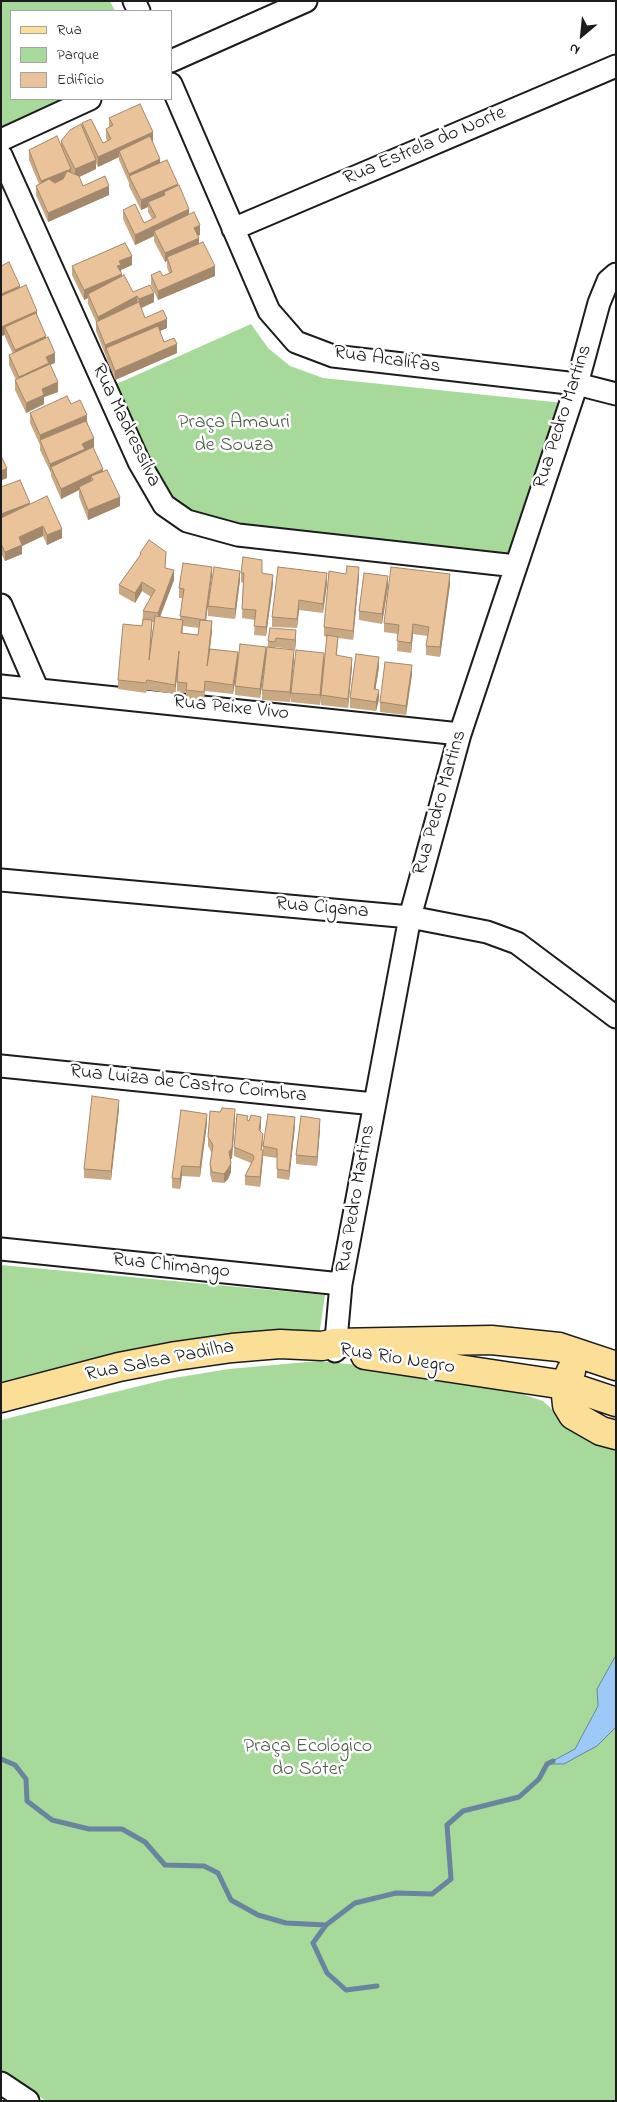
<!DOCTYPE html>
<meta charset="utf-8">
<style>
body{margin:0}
#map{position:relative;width:617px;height:2102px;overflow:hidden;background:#fff;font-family:"Indie Flower",sans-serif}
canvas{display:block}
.frame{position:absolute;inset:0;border:2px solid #1c1c1c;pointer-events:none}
.legend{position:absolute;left:10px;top:10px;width:162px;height:90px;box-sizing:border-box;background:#fff;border:1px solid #a4a4a4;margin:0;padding:6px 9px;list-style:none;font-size:15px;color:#1c1c1c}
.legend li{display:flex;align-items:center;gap:10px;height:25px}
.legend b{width:25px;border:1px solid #a4a4a4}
.north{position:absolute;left:557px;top:10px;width:50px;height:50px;-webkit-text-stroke:4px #fff;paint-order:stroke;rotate:208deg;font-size:14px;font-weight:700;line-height:20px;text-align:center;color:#1c1c1c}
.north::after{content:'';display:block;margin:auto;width:18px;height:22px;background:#1c1c1c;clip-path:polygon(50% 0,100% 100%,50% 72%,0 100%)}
</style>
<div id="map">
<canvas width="617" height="2102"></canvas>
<div class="frame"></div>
<ul class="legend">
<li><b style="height:6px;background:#fbdf96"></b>Rua</li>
<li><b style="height:14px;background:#a7d99a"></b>Parque</li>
<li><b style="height:14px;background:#eac39a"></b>Edifício</li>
</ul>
<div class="north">N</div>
</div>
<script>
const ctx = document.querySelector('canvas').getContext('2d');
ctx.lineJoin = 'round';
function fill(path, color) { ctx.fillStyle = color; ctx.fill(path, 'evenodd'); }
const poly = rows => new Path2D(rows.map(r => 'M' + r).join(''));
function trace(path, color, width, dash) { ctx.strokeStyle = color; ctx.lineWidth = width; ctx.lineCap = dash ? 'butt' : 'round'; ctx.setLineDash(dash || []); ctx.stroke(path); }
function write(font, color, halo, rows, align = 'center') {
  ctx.font = font + ' "Indie Flower",sans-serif'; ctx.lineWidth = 5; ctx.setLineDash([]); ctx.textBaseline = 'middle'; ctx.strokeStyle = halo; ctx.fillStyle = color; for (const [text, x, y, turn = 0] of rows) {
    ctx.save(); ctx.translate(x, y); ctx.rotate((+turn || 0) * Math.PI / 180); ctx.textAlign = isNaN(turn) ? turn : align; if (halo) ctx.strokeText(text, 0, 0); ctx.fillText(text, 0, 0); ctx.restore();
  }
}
const green = poly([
 [1,1,110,1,115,11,11,11,11,99,73,99,1,133],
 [251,324,268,348,290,366,323,378,563,403,509,559,242,529,191,515,170,500,112,386],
 [1,1265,325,1295,319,1336,1,1390],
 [319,1361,396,1369,516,1392,543,1401,554,1411,565,1425,603,1446,616,1449,616,2101,46,2101,1,2070,1,1420,168,1379,229,1369]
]);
const water = poly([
 [616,1655,616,1727,597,1746,582,1754,564,1764,547,1764,575,1749,598,1706,597,1689,616,1655]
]);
const stream = poly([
 [1,1759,15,1765,26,1779,27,1801,52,1820,89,1829,122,1829,145,1842,165,1865,204,1866,218,1873,231,1900,258,1915,286,1923,326,1925],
 [377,1986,346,1990,327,1973,313,1943,326,1925,355,1903,396,1893,432,1894,451,1879,447,1825,463,1811,519,1797,539,1779,547,1764,553,1761]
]);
const minor = poly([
 [134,1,139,11],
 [171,61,306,1],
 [171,84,269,311,296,342,333,356,577,384,616,394],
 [1,140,90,99],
 [1,155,139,462,164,505,187,521,238,535,516,566],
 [233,229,616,66],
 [1,605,37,688],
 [1,686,460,734],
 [1,880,410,917,487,932,517,943,616,1017],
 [1,1066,374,1104],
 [1,1249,341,1284],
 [335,1351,341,1284,410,917,460,734,577,384,599,303,608,281,616,274],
 [1,2083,28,2101]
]);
const major = poly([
 [365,1355,565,1385,616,1402],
 [571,1371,565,1385,567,1405,573,1415,601,1431,616,1435],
 [1,1398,119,1367,176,1356,232,1348,280,1344,322,1346,335,1343,491,1340,559,1347,616,1366]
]);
const wall = poly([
 [109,118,153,141,152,142,160,163,178,185,189,215,200,235,198,236,199,244,215,276,158,300,151,285,151,275,163,276,169,273,167,267,167,261,165,262,154,241,154,236,135,245,123,219,123,210,144,223,152,219,148,212,148,207,141,210,129,186,129,183,119,160,119,157,98,167,96,163,96,169,79,177,83,186,109,195,48,222,36,195,36,186,39,184,29,160,29,150,61,145,61,141,82,126,82,123,103,143,107,141,106,138,106,129,109,127],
 [132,265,121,270,122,277,133,292,154,302,141,308,145,318,167,328,160,331,164,342,177,353,115,380,96,331,96,322,88,304,88,298,84,300,72,275,72,266],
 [20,288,37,317,46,338,55,363,50,365,58,392,44,397,44,404,26,413,15,390,15,380,16,380,9,365,9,355,13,354,5,337,5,335,1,336],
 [71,404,87,421,94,447,93,448,103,471,120,506,88,520,79,497,79,490,61,499,51,476,51,473,40,450,40,445,30,423,30,413],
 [1,456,7,478,2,480,2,487,30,504,62,538,47,545,43,536,22,546,22,554,5,561,1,553],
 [140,553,166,568,174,580,160,617,180,620,182,598,179,598,179,588,183,563,206,621,212,631,209,654,238,662,233,694,205,691,204,702,186,700,186,693,177,691,177,677,175,694,147,690,146,693,118,689,118,680,142,626,143,611,151,597,142,591,135,603,119,594,119,585,140,556],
 [152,622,154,622,151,640,152,629],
 [183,626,199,628,198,635,183,633],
 [241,573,262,573,273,584,266,636,254,635,255,620,242,618,243,583,241,582],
 [359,577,353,640,338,638,337,655,352,667,348,708,321,705,321,695,324,664,320,705,291,702,291,693,324,662,327,637,324,636,324,627],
 [240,580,235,619,208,616,208,606],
 [327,583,323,613,299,610,297,628,272,627,272,617],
 [450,584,440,657,426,655,426,646,428,636,413,634,411,653,397,651,398,634,384,632,384,623],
 [388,586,382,624,359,620,359,611],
 [270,628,296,640,295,650,276,647,275,648,294,660,290,702,262,700,262,690],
 [266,657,260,698,235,695,235,686],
 [379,667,375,689,379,699,376,711,350,708,350,698],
 [412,674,406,715,380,712,380,702],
 [119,1109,111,1180,84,1178,84,1169],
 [235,1119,232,1158,231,1159,231,1172,228,1179,224,1183,212,1182,210,1174,210,1164,212,1153,208,1146,208,1137],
 [248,1120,261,1126,260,1132,263,1144,262,1150,263,1150,263,1146,295,1126,289,1180,277,1178,277,1158,263,1156,260,1187,245,1185,245,1176,251,1163,234,1156,234,1147],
 [207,1123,200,1177,182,1176,180,1189,172,1188,172,1178],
 [320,1129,317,1166,296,1164,296,1155]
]);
const shadedWall = poly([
 [153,132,153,141,122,156,119,151,119,157,98,167,98,157],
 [160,159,160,169,129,177,129,174],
 [96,160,96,169,75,179,75,169],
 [71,169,71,178,41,191,41,181],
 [178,184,178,193,165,195,164,192,164,199,148,202,148,207,141,210,141,200],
 [109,186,109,195,48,222,48,213],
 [189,209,189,219,154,231,154,236,135,245,135,235],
 [200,225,200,235,194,237,194,228],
 [199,238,199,247,167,257,167,261,165,262,165,253],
 [132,256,132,265,121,270,121,274,117,266,119,261],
 [215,266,215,276,158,300,158,291],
 [122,274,122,284,88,294,88,298,84,300,84,290],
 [20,286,20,295,1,304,1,294],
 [154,293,154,302,139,309,139,299],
 [137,296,137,306,98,327,98,317],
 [37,311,37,320,5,327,5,335,1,336,1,327],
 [167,319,167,328,108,354,106,348,105,355,105,345],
 [46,336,46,346,15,360,15,350],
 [177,344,177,353,115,380,115,371],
 [55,353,55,363,49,365,19,387,19,377,46,357],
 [58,382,58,392,44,397,44,404,26,413,26,403,42,389],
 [87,415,87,424,40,440,40,445,40,435],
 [94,438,94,447,51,467,50,473,50,464,82,444],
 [7,468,7,478,2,480,2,489,1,490,1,471],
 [103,469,103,478,93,480,91,476,91,484,79,487,79,490,61,499,61,489],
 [120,497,120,506,88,520,88,510],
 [30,503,30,512,1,524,1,514],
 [43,526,43,536,22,546,22,554,5,561,5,552,19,537],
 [62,529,62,538,47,545,47,535],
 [212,567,212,576,205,629,205,620],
 [359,567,359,577,353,640,353,631],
 [174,570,174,580,158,622,158,613],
 [240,571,240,580,235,619,235,609],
 [327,573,327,583,323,613,323,604],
 [450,574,450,584,440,657,440,647],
 [273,575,273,584,266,636,266,627],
 [388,576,388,586,382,624,382,614],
 [142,582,142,591,135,603,135,593],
 [299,600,299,610,297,628,297,619],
 [212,621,212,631,207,675,207,666],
 [413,624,413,634,411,653,411,643],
 [296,630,296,640,295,650,295,640],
 [266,647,266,657,260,698,260,689],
 [294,650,294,660,290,702,290,692],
 [179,651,179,660,175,694,175,685],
 [238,652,238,662,233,694,233,685],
 [324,653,324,662,320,705,320,695],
 [379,657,379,667,374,699,374,689],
 [352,658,352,667,348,708,348,699],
 [412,665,412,674,406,715,406,706],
 [379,690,379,699,376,711,376,702],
 [119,1100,119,1109,111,1180,111,1171],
 [235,1109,235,1119,232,1158,229,1162,229,1152],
 [207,1114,207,1123,200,1177,200,1167],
 [261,1117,261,1126,259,1140,259,1130],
 [295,1117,295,1126,289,1180,289,1171],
 [320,1119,320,1129,317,1166,317,1157],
 [263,1150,263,1159,260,1187,260,1177],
 [231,1163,231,1172,228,1179,224,1183,224,1174],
 [182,1166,182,1176,180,1189,180,1179]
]);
const building = poly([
 [140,104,153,132,98,157,82,123,91,119,103,143,111,139,106,129,113,125,109,118,140,104],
 [81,124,96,160,75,169,61,141,70,130,81,124],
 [57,136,71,169,41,181,29,150,57,136],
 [150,136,160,159,129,174,119,151,150,136],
 [167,160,178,184,141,200,129,176,167,160],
 [67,171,79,176,83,186,105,176,109,186,48,213,36,186,49,179,55,183,63,179,67,171],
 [179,185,189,209,135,235,123,210,135,204,144,223,156,217,148,202,165,195,164,192,179,185],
 [194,212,200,225,194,228,199,238,165,253,154,231,194,212],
 [203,242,215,266,158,291,151,275,160,271,163,276,172,272,167,257,203,242],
 [125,243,132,256,119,261,121,265,117,266,122,274,84,290,72,266,125,243],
 [9,262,20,286,1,294,1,266,9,262],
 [124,275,133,292,150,285,154,293,139,299,137,296,98,317,88,294,124,275],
 [26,285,37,311,1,327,1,296,26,285],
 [139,302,145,318,163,310,167,319,105,345,96,322,139,302],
 [36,313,46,336,15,350,5,327,36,313],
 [158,326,164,342,174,338,177,344,115,371,106,348,158,326],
 [48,337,55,353,46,357,49,363,19,377,9,355,48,337],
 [50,364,58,382,42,389,44,395,26,403,15,380,50,364],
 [67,396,71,404,80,400,87,415,40,435,30,413,67,396],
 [86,421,94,438,82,444,85,449,50,464,40,440,86,421],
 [93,447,103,469,61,489,51,467,93,447],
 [1,456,7,468,1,471,1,456],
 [107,470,120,497,88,510,79,487,93,480,91,476,107,470],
 [20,480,30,503,1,514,1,487,20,480],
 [47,496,62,529,47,535,43,526,19,537,22,545,5,552,1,544,1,518,47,496],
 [149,540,166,552,165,568,174,570,158,613,143,611,155,590,142,582,135,593,119,585,141,554,140,553,149,540],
 [243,557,262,560,262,573,273,575,266,627,254,626,256,610,242,609,244,573,241,573,243,557],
 [183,563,212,567,205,620,180,616,184,589,179,588,183,563],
 [347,566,359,567,353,631,324,627,329,571,346,574,347,566],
 [214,567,240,571,235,609,208,606,214,567],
 [278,567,327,573,323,604,299,600,297,619,272,617,278,567],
 [391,567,450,574,440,647,426,646,429,627,413,624,411,643,397,641,399,625,384,623,391,567],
 [364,573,388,576,382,614,359,611,364,573],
 [155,616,183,620,181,633,198,635,200,620,212,621,207,666,210,649,238,652,233,685,205,681,204,692,186,690,187,683,177,682,179,651,175,685,147,680,146,683,118,680,123,624,142,626,143,619,152,620,149,660,155,616],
 [270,628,296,630,295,640,276,638,275,642,268,641,270,628],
 [327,635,338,637,336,655,352,658,348,699,321,695,327,635],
 [240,644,266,647,260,689,235,686,240,644],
 [267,647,294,650,290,692,262,690,267,647],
 [296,650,324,653,320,695,291,693,296,650],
 [356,654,379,657,374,689,379,690,376,702,350,698,356,654],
 [385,662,412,665,406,706,380,702,385,662],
 [92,1096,119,1100,111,1171,84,1169,92,1096],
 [222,1108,235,1109,232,1148,229,1152,231,1163,228,1169,224,1174,212,1172,210,1164,213,1145,208,1137,210,1111,220,1112,222,1108],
 [181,1110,207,1114,200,1167,182,1166,180,1179,172,1178,181,1110],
 [237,1114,248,1116,247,1120,249,1121,251,1115,261,1117,259,1130,263,1134,261,1150,263,1150,260,1177,245,1176,254,1158,253,1155,234,1147,237,1114],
 [268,1114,295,1117,289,1171,277,1169,277,1149,263,1146,268,1114],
 [301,1116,320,1119,317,1157,296,1155,301,1116]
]);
const streetNames = [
 ["Rua Estrela do Norte",425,147,-23],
 ["Rua Acalifas",387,361,8],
 ["Rua Pedro Martins",564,417,-72],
 ["Rua Madressilva",125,426,64],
 ["Rua Peixe Vivo",231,709,6],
 ["Rua Pedro Martins",441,803,-74],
 ["Rua Cigana",322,909,5],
 ["Rua Luiza de Castro Coimbra",188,1085,6],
 ["Rua Pedro Martins",357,1199,-80],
 ["Rua Chimango",171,1267,6],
 ["Rua Rio Negro",397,1360,9],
 ["Rua Salsa Padilha",160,1362,-11]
];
const parkNames = [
 ["Praça Amauri",234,424],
 ["de Souza",234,447],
 ["Praça Ecológico",308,1748],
 ["do Sóter",308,1771]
];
fill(green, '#a7d99a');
fill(water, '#9dc9f7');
trace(water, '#69849f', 1);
trace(stream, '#69849f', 5);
trace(minor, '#1c1c1c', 25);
trace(major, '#1c1c1c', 31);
trace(minor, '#fff', 21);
trace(major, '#fbdf96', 28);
fill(wall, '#c9a884');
fill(shadedWall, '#a4886c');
fill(building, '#eac39a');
trace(building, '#a4886c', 1);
write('20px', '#1c1c1c', '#fff', streetNames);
write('20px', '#4d5e48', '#fff', parkNames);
</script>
